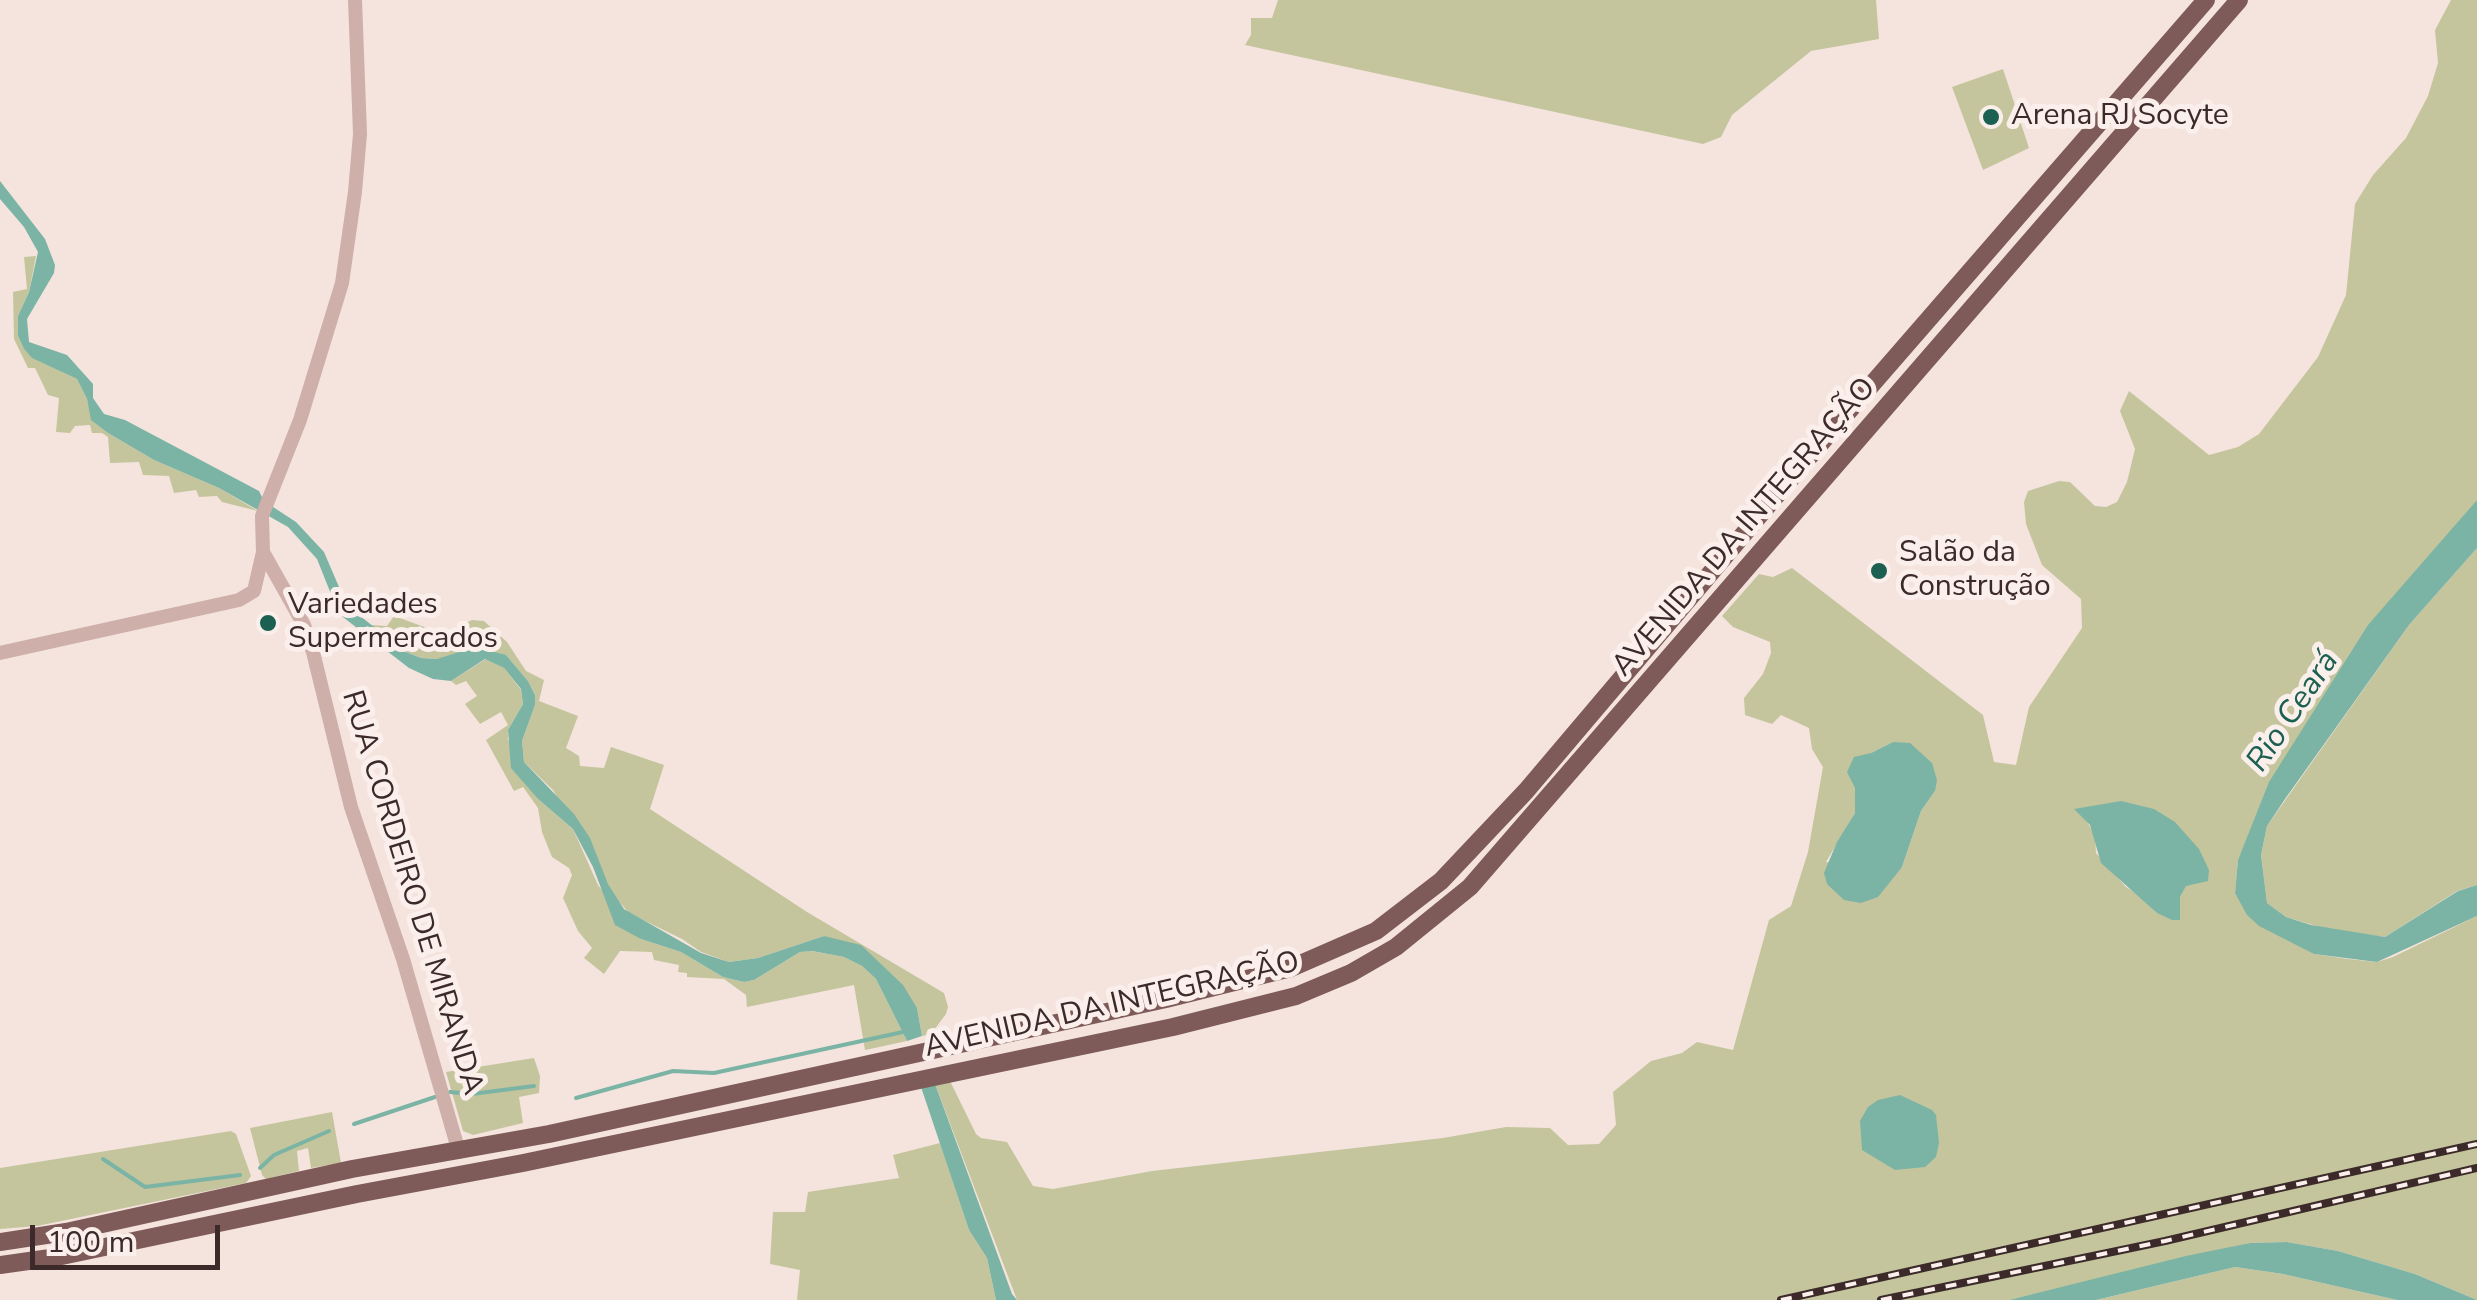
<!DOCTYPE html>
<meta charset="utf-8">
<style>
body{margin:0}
#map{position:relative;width:2477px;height:1300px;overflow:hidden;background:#f5e4de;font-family:"Nunito Sans",sans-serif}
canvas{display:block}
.scale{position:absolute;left:30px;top:1225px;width:190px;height:45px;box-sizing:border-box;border:5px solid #3b2a29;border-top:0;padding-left:12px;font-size:30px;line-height:35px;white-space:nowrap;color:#3b2a29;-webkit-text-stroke:8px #fbefec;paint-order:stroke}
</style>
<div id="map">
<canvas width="2477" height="1300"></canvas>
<div class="scale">100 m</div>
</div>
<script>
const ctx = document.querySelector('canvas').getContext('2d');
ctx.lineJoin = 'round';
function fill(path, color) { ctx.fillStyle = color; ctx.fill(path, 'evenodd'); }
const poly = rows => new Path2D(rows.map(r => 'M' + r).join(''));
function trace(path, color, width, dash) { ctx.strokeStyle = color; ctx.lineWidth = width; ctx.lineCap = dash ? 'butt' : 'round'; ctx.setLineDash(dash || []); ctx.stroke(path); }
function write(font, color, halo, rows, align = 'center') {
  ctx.font = font + ' "Nunito Sans",sans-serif'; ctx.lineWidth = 10; ctx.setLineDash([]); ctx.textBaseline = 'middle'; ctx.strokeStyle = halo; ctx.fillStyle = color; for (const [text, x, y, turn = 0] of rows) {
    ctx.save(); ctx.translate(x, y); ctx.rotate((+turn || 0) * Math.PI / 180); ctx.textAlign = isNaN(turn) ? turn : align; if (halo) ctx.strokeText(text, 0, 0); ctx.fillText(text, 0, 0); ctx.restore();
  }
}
const green = poly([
 [1278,0,1876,0,1879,39,1811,51,1732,115,1721,137,1703,144,1245,45,1251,35,1251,18,1272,18],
 [2451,0,2477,0,2477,500,2447,536,2251,833,2238,860,2235,893,2314,954,2348,959,2377,962,2393,957,2477,916,2477,1300,2415,1274,2338,1251,2287,1242,2250,1243,2009,1300,1017,1300,935,1084,950,1081,976,1134,981,1138,1007,1142,1033,1186,1053,1189,1152,1171,1443,1138,1506,1127,1550,1128,1568,1145,1599,1144,1616,1125,1613,1092,1651,1061,1682,1053,1697,1042,1733,1050,1769,920,1791,906,1808,852,1823,767,1812,749,1809,728,1781,715,1772,724,1745,715,1744,698,1763,674,1771,653,1770,642,1733,627,1722,616,1759,574,1773,577,1792,568,1983,715,1994,762,2016,765,2029,707,2082,628,2081,599,2042,565,2026,524,2024,502,2028,491,2059,481,2070,482,2095,506,2106,507,2117,502,2127,482,2135,449,2120,411,2129,391,2209,455,2238,447,2259,434,2318,357,2346,295,2355,204,2373,175,2406,138,2428,96,2438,63,2435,30],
 [1893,742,1935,791,1921,811,1902,867,1826,862,1855,813,1855,788,1871,753],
 [2083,814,2186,885,2180,897,2157,913,2141,896,2126,887,2096,853,2095,836],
 [2003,69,2029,148,1983,170,1952,87],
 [36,256,29,292,18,316,18,336,24,349,33,358,77,379,87,399,92,420,108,433,154,460,219,488,258,511,222,502,217,496,199,497,196,490,174,493,169,476,143,475,139,462,110,463,108,437,102,433,92,433,90,425,75,426,70,433,56,432,59,398,48,395,35,368,28,368,14,339,13,292,27,289,24,257],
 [2477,548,2477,885,2457,891,2385,937,2333,931,2286,917,2267,903,2261,855,2267,826,2409,625],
 [394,616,444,634,472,620,484,621,507,642,526,671,544,680,539,701,578,716,566,748,579,756,580,766,604,768,611,747,664,765,650,809,807,912,944,993,948,1007,946,1014,931,1034,922,1036,917,1008,824,936,758,958,729,962,701,952,682,939,629,913,616,898,553,790,524,762,522,741,535,705,535,695,528,681,506,655,437,659,421,658,406,652,370,625,387,626],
 [486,659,504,668,521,690,523,704,508,730,508,739,523,780,538,799,573,829,598,885,641,939,681,952,723,977,744,982,754,980,800,952,811,951,844,957,862,966,876,979,907,1041,865,1050,854,985,747,1007,746,995,724,979,687,977,687,973,678,972,679,965,654,960,652,952,620,951,604,974,584,958,592,948,578,931,563,898,572,875,569,868,552,857,542,832,538,808,523,787,514,791,486,740,508,725,501,712,480,724,465,704,477,696,466,681,456,685,451,681],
 [534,1058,540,1076,539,1093,519,1097,523,1123,473,1135,463,1131,446,1072],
 [332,1112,341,1163,311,1168,308,1148,297,1151,299,1171,266,1179,262,1175,250,1128],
 [231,1131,236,1134,251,1176,246,1183,37,1226,0,1229,0,1168],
 [940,1143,969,1230,987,1258,996,1300,797,1300,800,1270,770,1264,773,1212,805,1212,808,1192,899,1178,893,1155],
 [2235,1267,2283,1274,2397,1300,2096,1300]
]);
const water = poly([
 [0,181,45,239,55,265,54,273,27,319,29,342,67,355,93,384,93,398,104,414,125,420,259,491,264,501,296,522,324,552,345,601,355,612,406,652,421,658,437,659,475,647,506,655,528,681,535,695,535,705,522,741,524,762,574,814,590,838,608,884,624,909,701,953,729,962,758,958,824,936,861,945,903,985,917,1008,922,1036,907,1041,876,979,862,966,844,957,812,951,800,952,754,980,744,982,723,977,681,952,641,939,615,925,593,867,573,829,538,799,511,768,508,730,523,704,521,689,504,668,485,659,451,681,433,679,409,668,339,614,317,559,288,527,219,488,154,460,108,433,91,420,87,399,77,379,32,358,24,349,18,336,18,316,29,292,38,252,24,227,0,199],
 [2477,500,2477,548,2409,625,2285,799,2267,826,2261,855,2267,903,2286,917,2311,925,2385,937,2458,891,2477,885,2477,916,2377,962,2314,954,2259,926,2247,915,2235,893,2238,860,2269,782,2368,625],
 [1893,742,1910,743,1932,763,1937,780,1935,791,1921,811,1902,867,1878,897,1861,903,1844,900,1827,884,1824,873,1837,842,1855,813,1855,788,1847,772,1854,757,1871,753],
 [2121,801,2154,809,2175,822,2199,849,2209,870,2208,881,2186,886,2180,897,2180,920,2172,920,2157,913,2101,863,2090,825,2074,809],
 [935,1084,1012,1294,1017,1300,996,1300,987,1258,969,1230,921,1087],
 [1900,1095,1932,1110,1936,1115,1939,1143,1936,1157,1925,1167,1895,1170,1862,1150,1860,1121,1868,1107,1878,1100],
 [2287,1242,2338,1251,2415,1274,2477,1300,2397,1300,2283,1274,2235,1267,2096,1300,2009,1300,2186,1256,2250,1243]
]);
const stream = poly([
 [450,1092,472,1094,534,1086],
 [576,1098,673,1071,714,1073,903,1032],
 [354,1124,435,1097],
 [103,1159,145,1187,240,1175],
 [260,1168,274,1155,329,1131]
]);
const minor = poly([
 [355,0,360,134,355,192,342,283,300,420,262,516,263,552,304,625,313,652,351,807,403,959,459,1152],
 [0,653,239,600,254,591,263,552]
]);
const major = poly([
 [0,1242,66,1232,352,1169,549,1134,1166,999,1291,968,1376,931,1441,881,1526,791,1814,451,2206,0],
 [0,1265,57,1257,357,1194,523,1163,1173,1027,1296,996,1351,973,1396,947,1470,887,2239,0]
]);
const rail = poly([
 [1781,1300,2477,1144],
 [1881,1300,2165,1241,2477,1168]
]);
const markers = [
 [1991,117,10,"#1b6050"],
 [1879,571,10,"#1b6050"],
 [268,623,10,"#1b6050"]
];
const poiNames = [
 ["Arena RJ Socyte",2011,117],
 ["Salão da",1899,554],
 ["Construção",1899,588],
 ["Variedades",288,606],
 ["Supermercados",288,640]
];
const streetNames = [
 ["AVENIDA DA INTEGRAÇÃO",1745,528,-49],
 ["RUA CORDEIRO DE MIRANDA",411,893,73],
 ["AVENIDA DA INTEGRAÇÃO",1112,1006,-13]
];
const waterNames = [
 ["Rio Ceará",2294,712,-56]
];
fill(green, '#c4c59d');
fill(water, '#7bb4a5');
trace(stream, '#7bb4a5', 4);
trace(minor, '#ceafa9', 14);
trace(major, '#7e5b59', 18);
trace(rail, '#3b2a29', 8);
trace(rail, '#fbefec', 4, [11]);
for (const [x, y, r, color] of markers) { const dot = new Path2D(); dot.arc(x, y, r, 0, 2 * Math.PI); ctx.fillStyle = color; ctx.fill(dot); trace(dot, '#fbefec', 4); }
write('30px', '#3b2a29', '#fbefec', poiNames, 'left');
write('30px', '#3b2a29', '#fbefec', streetNames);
write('italic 32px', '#1b6050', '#fbefec', waterNames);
</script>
